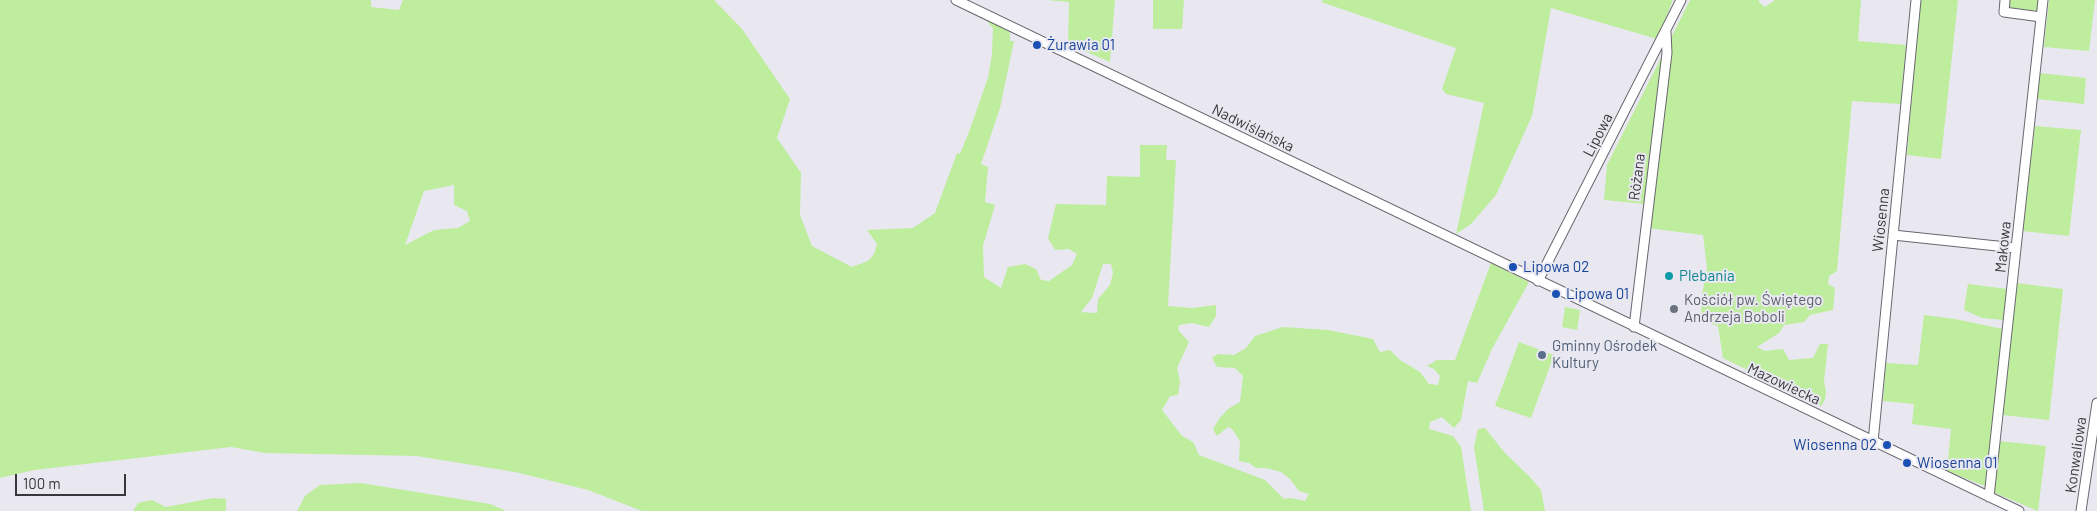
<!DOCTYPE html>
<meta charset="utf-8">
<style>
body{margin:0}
#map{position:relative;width:2097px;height:511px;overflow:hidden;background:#e9e8f1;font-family:Barlow,sans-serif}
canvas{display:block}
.scale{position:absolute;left:15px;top:474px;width:111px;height:22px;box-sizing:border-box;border:2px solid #38373b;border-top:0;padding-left:6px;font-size:15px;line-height:18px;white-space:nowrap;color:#38373b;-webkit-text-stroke:4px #e9e8f1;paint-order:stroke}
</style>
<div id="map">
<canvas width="2097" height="511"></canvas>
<div class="scale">100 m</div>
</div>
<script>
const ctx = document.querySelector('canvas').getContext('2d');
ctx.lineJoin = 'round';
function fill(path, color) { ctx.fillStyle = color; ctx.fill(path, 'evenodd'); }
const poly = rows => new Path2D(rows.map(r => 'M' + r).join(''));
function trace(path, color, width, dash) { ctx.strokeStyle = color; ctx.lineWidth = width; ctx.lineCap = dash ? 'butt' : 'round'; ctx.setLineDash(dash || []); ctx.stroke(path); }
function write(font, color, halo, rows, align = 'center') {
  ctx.font = font + ' Barlow,sans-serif'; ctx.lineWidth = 4; ctx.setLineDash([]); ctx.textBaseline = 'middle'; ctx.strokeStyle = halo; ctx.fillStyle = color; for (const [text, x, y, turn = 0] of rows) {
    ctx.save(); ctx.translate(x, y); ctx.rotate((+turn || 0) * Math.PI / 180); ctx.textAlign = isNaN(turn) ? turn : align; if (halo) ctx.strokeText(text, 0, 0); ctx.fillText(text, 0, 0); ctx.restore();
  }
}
const green = poly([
 [0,0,371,0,371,7,399,10,403,0,714,0,742,29,790,99,777,138,801,173,800,215,812,246,852,267,868,261,874,254,877,244,867,230,913,228,935,213,957,153,960,154,970,129,988,78,992,54,993,28,986,20,969,11,1008,30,1010,32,1010,41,1014,41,1000,108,981,164,988,167,985,202,995,205,983,246,984,277,1001,288,1008,267,1025,264,1036,269,1041,280,1049,281,1072,265,1077,254,1069,249,1055,250,1048,238,1056,204,1106,205,1107,176,1140,177,1140,145,1167,145,1166,160,1176,160,1168,306,1192,308,1216,305,1216,316,1209,327,1192,323,1179,325,1178,330,1189,342,1177,368,1180,381,1178,395,1170,396,1162,410,1182,436,1193,442,1199,455,1265,480,1284,499,1291,498,1305,501,1309,494,1299,491,1290,479,1281,472,1266,468,1256,468,1249,463,1239,461,1240,441,1232,429,1228,427,1217,436,1213,429,1219,419,1228,409,1240,402,1243,376,1235,368,1217,367,1212,358,1218,354,1234,355,1246,348,1255,336,1283,327,1328,330,1373,339,1380,352,1390,350,1400,360,1420,372,1429,384,1438,385,1440,376,1434,369,1427,366,1437,360,1455,360,1491,263,1529,282,1492,349,1477,383,1468,381,1461,420,1454,428,1442,417,1430,422,1429,429,1453,436,1461,447,1471,511,642,511,588,490,515,472,417,456,265,453,231,447,34,470,0,478],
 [454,185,454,205,467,211,470,221,458,228,434,230,405,245,424,191],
 [1103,264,1111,264,1113,273,1110,285,1098,299,1097,313,1081,312,1092,298],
 [1047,0,1115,0,1110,62,1068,44,1069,2],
 [1153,0,1184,0,1182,29,1153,29],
 [1323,0,1673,0,1657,39,1551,8,1532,116,1496,195,1471,224,1456,234,1484,103,1446,94,1442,89,1456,48,1321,2],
 [1690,0,1759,0,1759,2,1765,7,1775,0,1861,0,1858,41,1906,45,1901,104,1852,101,1837,271,1829,276,1828,284,1835,288,1833,310,1810,315,1804,322,1784,325,1779,333,1757,347,1765,351,1783,349,1789,360,1813,358,1820,344,1828,344,1824,381,1826,392,1825,400,1821,406,1723,358,1718,326,1705,322,1701,316,1702,295,1707,268,1703,235,1647,228,1645,204,1604,200,1607,165],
 [1919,0,1958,0,1941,159,1907,155],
 [2009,0,2039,0,2038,11,2007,7],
 [2049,0,2095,0,2089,51,2044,47],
 [2040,73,2086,78,2084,104,2037,99],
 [2035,126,2081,130,2069,236,2022,231],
 [2017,283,2063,289,2049,420,2002,415],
 [1968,284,2008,289,2004,320,1982,318,1964,310],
 [1565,307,1580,310,1577,330,1562,327],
 [1924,315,1955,319,2003,329,1985,486,1947,471,1951,429,1912,424,1914,404,1883,401,1886,363,1918,365],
 [1519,342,1554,355,1531,418,1495,406],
 [1485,428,1505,453,1530,477,1541,490,1545,511,1484,511,1474,447,1478,429],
 [1999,441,2046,446,2038,511,1993,492],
 [361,483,490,504,506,511,297,511,305,496,320,485],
 [213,498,226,499,226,511,133,511,138,503,152,500,166,507]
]);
const minor = poly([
 [956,0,2019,511],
 [2005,0,2004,12,2041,17],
 [1893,235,2016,248],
 [1538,281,1681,0],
 [1634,327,1667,53,1666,32],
 [1873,442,1916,0],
 [1989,497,2043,0],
 [2081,511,2097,403]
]);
const markers = [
 [1037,45,5,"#1a4fb4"],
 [1513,267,5,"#1a4fb4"],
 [1669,276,5,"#0f9aa8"],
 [1556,294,5,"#1a4fb4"],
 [1674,309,5,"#6b7280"],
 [1542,355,5,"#5c6f8a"],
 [1887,445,5,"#1a4fb4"],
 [1907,463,5,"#1a4fb4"]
];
const transitNames = [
 ["Żurawia 01",1047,45],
 ["Lipowa 02",1523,267],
 ["Lipowa 01",1566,294],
 ["Wiosenna 02",1877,445,"right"],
 ["Wiosenna 01",1917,463]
];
const streetNames = [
 ["Nadwiślańska",1253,128,26],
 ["Lipowa",1598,135,-63],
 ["Różana",1637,177,-83],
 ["Wiosenna",1881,220,-84],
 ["Makowa",2003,247,-84],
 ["Mazowiecka",1784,384,25],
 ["Konwaliowa",2076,455,-82]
];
const cultureNames = [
 ["Plebania",1679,276]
];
const worshipNames = [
 ["Kościół pw. Świętego",1684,300],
 ["Andrzeja Boboli",1684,317]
];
const serviceNames = [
 ["Gminny Ośrodek",1552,346],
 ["Kultury",1552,363]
];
fill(green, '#beed9d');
trace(minor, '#68676f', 11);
trace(minor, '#fff', 9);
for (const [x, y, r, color] of markers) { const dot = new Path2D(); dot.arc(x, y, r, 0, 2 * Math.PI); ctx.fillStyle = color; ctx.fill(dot); trace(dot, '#e9e8f1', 2); }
write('15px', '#164399', '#e9e8f1', transitNames, 'left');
write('15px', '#38373b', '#e9e8f1', streetNames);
write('15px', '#0d838f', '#e9e8f1', cultureNames, 'left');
write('15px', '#5b616d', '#e9e8f1', worshipNames, 'left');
write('15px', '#4e5e75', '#e9e8f1', serviceNames, 'left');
</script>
